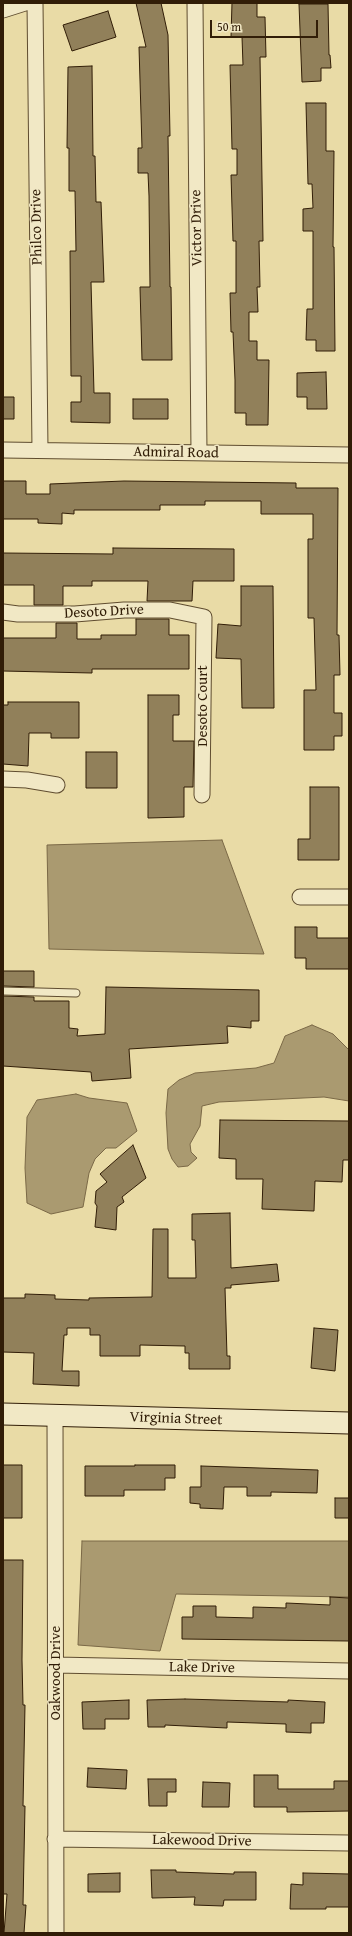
<!DOCTYPE html>
<style>
body{margin:0}
#map{position:relative;width:352px;height:1936px;overflow:hidden;background:#e9dba6;font-family:"Gentium Book Plus",serif}
canvas{display:block}
.frame{position:absolute;inset:0;border:4px solid #311d07;pointer-events:none}
.scale{position:absolute;left:210px;top:20px;width:108px;height:18px;box-sizing:border-box;border:2px solid #311d07;border-top:0;padding-left:5px;font-size:12px;line-height:14px;white-space:nowrap;color:#311d07;-webkit-text-stroke:3px #f1e8c5;paint-order:stroke}
</style>
<div id="map">
<canvas width="352" height="1936"></canvas>
<div class="frame"></div>
<div class="scale">50 m</div>
</div>
<script>
const ctx = document.querySelector('canvas').getContext('2d');
ctx.lineJoin = 'round';
function fill(path, color) { ctx.fillStyle = color; ctx.fill(path, 'evenodd'); }
const poly = rows => new Path2D(rows.map(r => 'M' + r).join(''));
function trace(path, color, width, dash) { ctx.strokeStyle = color; ctx.lineWidth = width; ctx.lineCap = dash ? 'butt' : 'round'; ctx.setLineDash(dash || []); ctx.stroke(path); }
function write(font, color, halo, rows, align = 'center') {
  ctx.font = font + ' "Gentium Book Plus",serif'; ctx.lineWidth = 3; ctx.setLineDash([]); ctx.textBaseline = 'middle'; ctx.strokeStyle = halo; ctx.fillStyle = color; for (const [text, x, y, turn = 0] of rows) {
    ctx.save(); ctx.translate(x, y); ctx.rotate((+turn || 0) * Math.PI / 180); ctx.textAlign = isNaN(turn) ? turn : align; if (halo) ctx.strokeText(text, 0, 0); ctx.fillText(text, 0, 0); ctx.restore();
  }
}
const water = poly([
 [222,840,264,954,49,949,47,845,222,840],
 [312,1025,333,1034,349,1050,349,1101,324,1097,219,1102,202,1106,200,1126,190,1144,191,1152,197,1158,188,1166,178,1167,172,1159,168,1149,166,1113,168,1089,179,1080,195,1073,256,1068,274,1063,285,1036,312,1025],
 [76,1094,89,1098,127,1103,137,1131,116,1148,106,1148,95,1159,89,1173,83,1207,51,1214,27,1203,25,1168,27,1117,37,1100,76,1094],
 [82,1541,349,1541,349,1597,176,1594,160,1651,78,1645,82,1541]
]);
const building = poly([
 [136,3,161,3,168,35,170,136,168,136,170,287,171,287,172,360,142,360,140,287,150,287,149,196,148,173,138,173,138,148,142,148,139,47,146,47,136,3],
 [232,3,257,3,257,17,265,17,266,57,260,57,263,241,259,241,260,287,257,287,258,312,249,312,249,341,257,341,257,360,269,360,268,425,246,425,246,413,235,413,235,380,233,332,231,332,230,293,236,293,236,241,233,241,231,175,237,175,237,149,232,149,230,65,243,65,242,37,231,37,232,3],
 [299,4,328,4,329,55,330,55,331,68,321,68,321,81,302,82,299,4],
 [108,11,116,37,72,51,63,25,108,11],
 [92,66,93,156,95,156,96,202,101,202,104,282,91,282,94,393,110,393,110,423,71,422,71,402,81,402,81,376,71,376,70,251,76,251,75,191,69,191,69,148,67,148,68,67,92,66],
 [306,103,326,103,326,151,334,151,333,247,334,247,335,351,316,351,316,340,306,340,307,309,313,309,313,231,303,231,303,209,313,208,312,184,308,184,306,103],
 [326,372,327,409,307,409,307,397,297,397,297,373,326,372],
 [3,397,14,397,14,419,3,419,3,397],
 [133,399,168,399,168,419,133,419,133,399],
 [3,481,26,481,26,494,50,494,50,484,124,481,296,483,296,488,338,488,337,635,339,635,340,675,334,675,334,713,342,713,342,736,334,736,334,750,304,750,304,690,316,690,314,618,308,618,308,539,313,539,313,514,261,514,261,501,205,501,205,505,160,505,160,510,74,510,74,514,62,513,62,524,38,523,38,519,3,519,3,481],
 [113,548,234,549,234,581,193,581,192,601,147,601,148,581,92,581,92,586,63,586,63,605,34,605,34,585,3,585,3,553,113,554,113,548],
 [241,586,273,586,274,708,242,708,241,659,216,658,218,624,241,626,241,586],
 [136,619,169,619,169,635,189,635,189,669,92,669,92,673,3,671,3,638,56,638,56,623,77,623,77,639,101,639,101,635,136,635,136,619],
 [148,695,179,695,179,715,173,715,173,741,194,741,193,787,184,787,184,817,148,818,148,695],
 [8,702,79,702,79,738,51,738,51,733,29,733,28,766,3,764,3,705,8,705,8,702],
 [86,752,117,752,117,788,86,788,86,752],
 [310,787,339,787,339,860,298,860,298,839,310,839,310,787],
 [295,927,317,927,317,938,349,938,349,969,306,969,306,958,295,958,295,927],
 [3,971,34,971,34,987,3,986,3,971],
 [106,987,259,990,259,1021,251,1021,251,1028,227,1026,228,1043,129,1049,131,1078,92,1081,91,1072,3,1066,3,996,34,997,34,1001,69,1001,69,1028,78,1029,77,1036,105,1034,106,987],
 [220,1120,349,1121,349,1160,343,1160,342,1182,315,1181,314,1211,262,1209,263,1179,236,1179,236,1159,219,1158,220,1120],
 [133,1145,146,1178,122,1197,124,1202,117,1207,116,1230,95,1227,97,1206,95,1203,96,1191,107,1182,100,1174,133,1145],
 [230,1213,231,1268,277,1264,279,1281,231,1285,231,1288,225,1288,227,1356,230,1356,230,1369,189,1369,189,1353,185,1353,185,1346,140,1345,140,1356,100,1356,100,1335,90,1335,90,1328,67,1328,67,1335,64,1335,62,1371,79,1371,79,1386,33,1384,34,1353,3,1352,3,1298,25,1298,25,1294,55,1295,55,1299,89,1300,89,1298,152,1297,153,1229,168,1229,168,1278,196,1278,195,1240,192,1240,192,1214,230,1213],
 [314,1328,338,1330,335,1371,311,1368,314,1328],
 [3,1465,22,1465,22,1518,3,1518,3,1465],
 [135,1465,175,1465,175,1478,165,1478,165,1490,124,1490,124,1496,85,1496,85,1466,135,1466,135,1465],
 [201,1466,318,1470,317,1493,271,1492,271,1496,247,1496,247,1487,224,1487,223,1509,200,1508,200,1504,190,1503,190,1487,201,1487,201,1466],
 [335,1498,349,1498,349,1518,335,1518,335,1498],
 [3,1560,23,1560,22,1660,23,1705,25,1705,23,1806,25,1806,23,1905,26,1905,24,1933,4,1933,7,1894,3,1894,3,1560],
 [330,1597,349,1598,349,1641,182,1639,182,1617,193,1617,193,1606,216,1606,216,1617,253,1618,253,1607,286,1608,286,1603,330,1605,330,1597],
 [185,1699,288,1702,288,1700,325,1702,324,1723,311,1723,311,1733,286,1732,286,1724,227,1722,227,1728,165,1725,165,1727,148,1727,147,1700,185,1699],
 [129,1700,129,1719,105,1719,105,1729,83,1729,82,1702,129,1700],
 [88,1768,127,1770,126,1789,87,1787,88,1768],
 [254,1775,278,1775,278,1789,334,1789,334,1781,349,1781,349,1811,287,1812,287,1807,254,1807,254,1775],
 [148,1779,176,1779,176,1792,167,1792,167,1806,149,1806,148,1779],
 [203,1782,230,1783,229,1807,202,1807,203,1782],
 [151,1870,176,1870,176,1872,234,1874,234,1872,256,1872,256,1900,224,1900,223,1906,194,1905,195,1897,152,1898,151,1870],
 [120,1873,120,1892,88,1892,88,1874,120,1873],
 [303,1873,349,1874,349,1907,326,1907,326,1909,290,1909,291,1884,303,1885,303,1873]
]);
const lane = poly([
 [3,991,76,993]
]);
const street = poly([
 [35,3,40,450],
 [195,3,199,453],
 [3,10,25,3],
 [3,450,349,455],
 [3,612,18,614,75,614,124,610,170,610,204,617,202,795],
 [3,779,27,780,57,785],
 [300,897,349,897],
 [55,1414,56,1933],
 [56,1665,349,1671],
 [55,1839,349,1843]
]);
const secondary = poly([
 [3,1414,349,1423]
]);
const streetNames = [
 ["Philco Drive",37,227,-91],
 ["Victor Drive",197,228,-91],
 ["Admiral Road",176,453,1],
 ["Desoto Drive",104,612,-3],
 ["Desoto Court",203,706,-90],
 ["Virginia Street",176,1419,2],
 ["Lake Drive",202,1668,1],
 ["Oakwood Drive",56,1673,-90],
 ["Lakewood Drive",202,1841,1]
];
fill(water, '#aa9a70');
trace(water, '#7a6846', 1);
fill(building, '#91805a');
trace(building, '#311d07', 1);
trace(lane, '#5f4c2f', 9);
trace(street, '#5f4c2f', 17);
trace(secondary, '#311d07', 23);
trace(lane, '#f1e8c5', 7);
trace(street, '#f1e8c5', 15);
trace(secondary, '#f1e8c5', 21);
write('15px', '#311d07', '#f1e8c5', streetNames);
</script>
